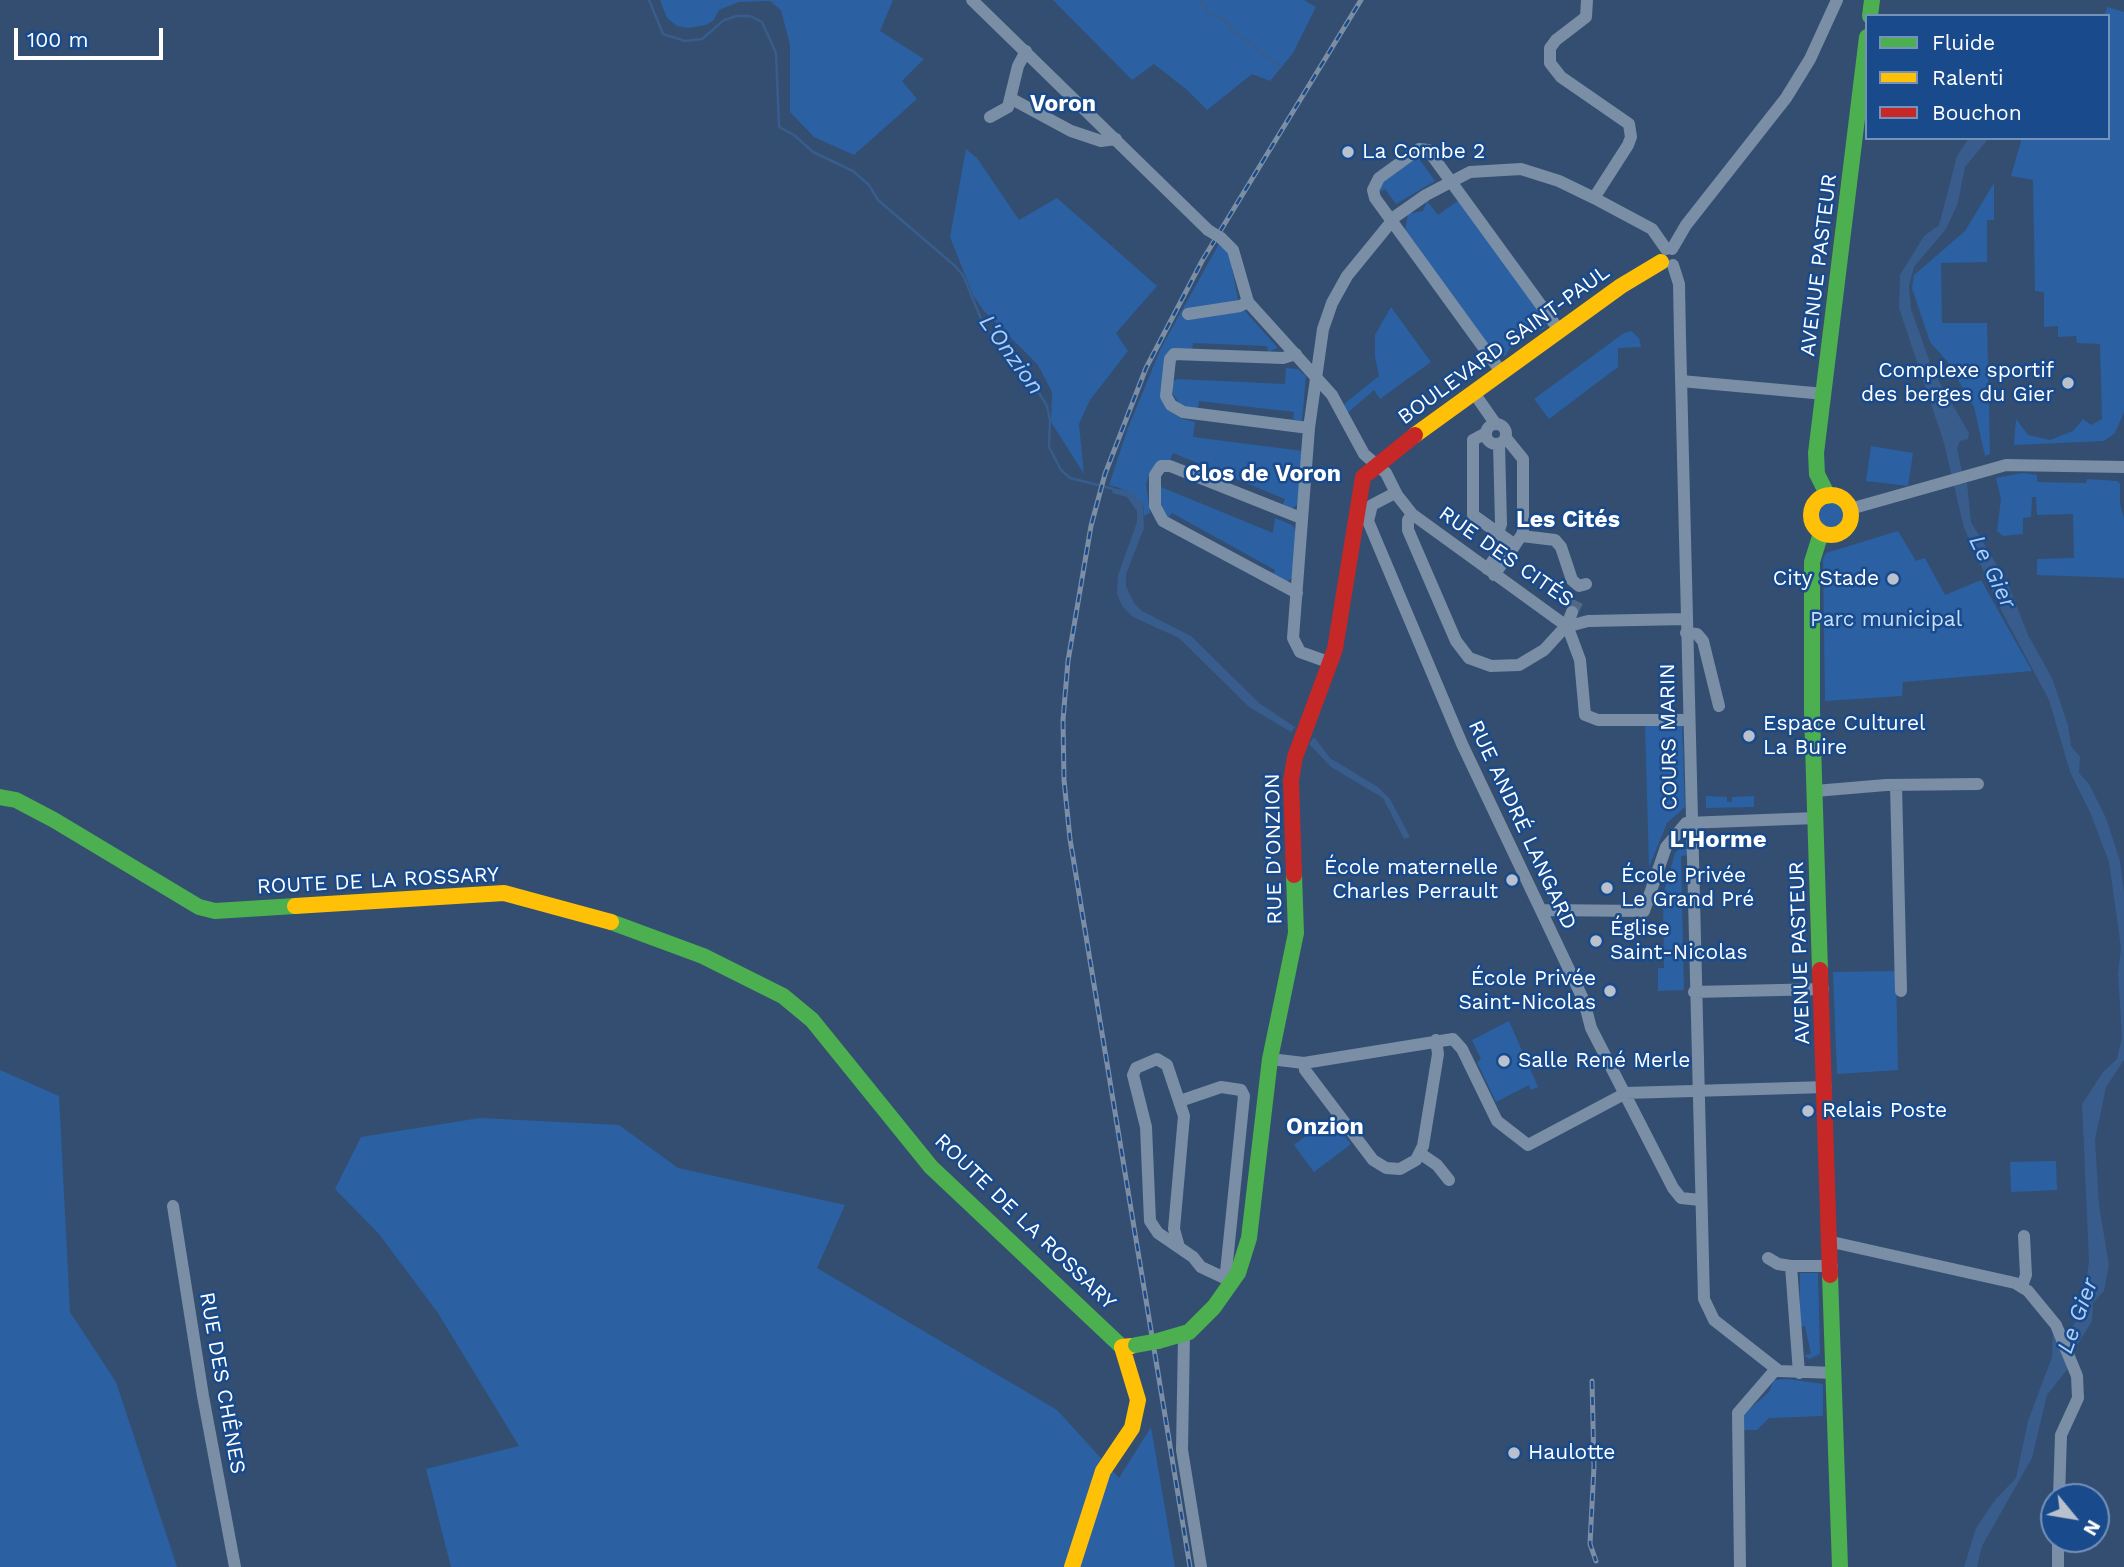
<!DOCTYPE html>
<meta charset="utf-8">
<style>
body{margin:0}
#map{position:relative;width:2124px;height:1567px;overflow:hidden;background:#334e71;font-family:"Work Sans",sans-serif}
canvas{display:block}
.legend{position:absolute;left:1865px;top:14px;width:245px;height:126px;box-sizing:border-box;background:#184a8c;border:2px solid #7492ba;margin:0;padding:9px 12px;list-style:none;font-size:21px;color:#fff}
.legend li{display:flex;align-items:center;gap:14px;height:35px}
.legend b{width:35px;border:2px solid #7492ba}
.north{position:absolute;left:2040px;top:1483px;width:70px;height:70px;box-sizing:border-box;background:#184a8c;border:2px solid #7492ba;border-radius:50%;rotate:120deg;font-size:19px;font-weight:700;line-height:28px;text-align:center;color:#fff}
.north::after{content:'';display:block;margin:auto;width:24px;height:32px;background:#b8c1cd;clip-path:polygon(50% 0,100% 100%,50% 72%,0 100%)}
.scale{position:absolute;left:14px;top:28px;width:149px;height:32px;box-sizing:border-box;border:4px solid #fff;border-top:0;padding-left:9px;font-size:21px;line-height:24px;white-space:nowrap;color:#fff;-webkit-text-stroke:5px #184a8c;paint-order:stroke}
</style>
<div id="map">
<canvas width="2124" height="1567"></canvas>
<ul class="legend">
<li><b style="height:9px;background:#4caf50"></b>Fluide</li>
<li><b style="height:9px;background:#ffc107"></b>Ralenti</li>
<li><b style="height:9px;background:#c62828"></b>Bouchon</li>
</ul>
<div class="north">N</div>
<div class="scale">100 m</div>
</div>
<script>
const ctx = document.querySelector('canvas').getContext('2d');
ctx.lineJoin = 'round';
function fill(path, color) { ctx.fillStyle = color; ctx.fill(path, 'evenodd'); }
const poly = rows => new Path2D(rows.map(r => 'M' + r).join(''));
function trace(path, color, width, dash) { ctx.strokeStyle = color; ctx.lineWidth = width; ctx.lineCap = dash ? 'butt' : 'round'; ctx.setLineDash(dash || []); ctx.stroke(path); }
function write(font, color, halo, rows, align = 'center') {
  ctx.font = font + ' "Work Sans",sans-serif'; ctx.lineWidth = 5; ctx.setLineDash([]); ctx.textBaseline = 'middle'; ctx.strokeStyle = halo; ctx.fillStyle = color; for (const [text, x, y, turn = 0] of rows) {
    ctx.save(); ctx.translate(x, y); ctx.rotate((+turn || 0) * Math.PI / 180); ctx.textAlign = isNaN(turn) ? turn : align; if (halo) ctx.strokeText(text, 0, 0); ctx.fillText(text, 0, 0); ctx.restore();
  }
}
const green = poly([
 [660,0,893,0,880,31,924,59,902,81,917,99,854,155,814,137,790,112,790,45,781,10,770,1,739,2,719,10,713,21,706,25,688,28,677,26,667,18],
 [1053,0,1304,0,1316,7,1293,53,1270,81,1252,74,1207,110,1187,90,1154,64,1132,80],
 [2108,7,2124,12,2124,412,2115,433,2104,441,2014,445,2016,419,2028,435,2050,440,2073,431,2083,419,2091,425,2102,419,2100,344,2077,343,2076,336,2058,337,2058,326,2044,327,2044,292,2035,291,2033,180,2011,176,2022,138,2108,138,2108,16,2103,16],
 [966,149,977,158,1019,220,1057,198,1157,286,1116,333,1128,351,1090,400,1079,424,1084,474,1051,422,1052,392,1038,365,984,311,973,295,950,237],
 [1419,153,1426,155,1420,160,1435,181,1396,204,1385,189,1378,193,1380,183],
 [1994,183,1994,220,1987,220,1987,262,1941,263,1942,323,1987,323,1990,454,1985,456,1974,407,1947,361,1930,342,1912,288,1914,275,1965,231],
 [1459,200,1545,319,1544,329,1528,332,1516,339,1505,356,1496,356,1405,231,1408,214,1423,211,1427,201,1438,215],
 [1220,242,1229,252,1238,300,1183,312,1184,319,1244,310,1278,348,1268,352,1267,346,1193,343,1192,351,1172,350,1168,410,1180,418,1195,422,1193,437,1303,451,1297,505,1292,509,1282,506,1285,499,1173,453,1170,460,1157,463,1150,472,1146,484,1150,513,1144,516,1143,503,1120,488,1109,485,1128,428,1161,348],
 [1391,307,1431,362,1380,399,1374,390,1346,414,1344,404,1379,376,1375,357,1375,335],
 [1631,331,1639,338,1641,347,1618,348,1618,367,1549,419,1534,399,1624,333],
 [1286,368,1298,369,1306,376,1302,421,1293,419,1294,412,1199,401,1198,409,1182,407,1173,394,1173,382,1177,379,1285,384],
 [1871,446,1913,453,1908,486,1866,481],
 [2023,473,2037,475,2037,482,2086,483,2087,479,2117,481,2120,484,2120,504,2124,518,2124,578,2037,575,2037,559,2074,558,2073,514,2037,515,2036,497,2032,497,2031,517,2023,518,2023,534,2003,536,1997,531,2001,499,1996,478],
 [1161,487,1273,533,1275,518,1292,525,1296,531,1292,578,1286,582,1272,577,1275,570,1172,513,1167,519,1158,496],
 '1819 516a13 13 0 1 1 26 0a13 13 0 1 1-26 0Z',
 [1898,531,1916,561,1925,558,1945,595,1981,580,2032,671,1903,682,1902,696,1825,701,1823,559,1826,553],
 [1682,724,1685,807,1667,823,1649,867,1645,725],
 [1706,796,1727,797,1727,802,1732,802,1732,797,1754,796,1754,807,1706,808],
 [1689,849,1689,855,1681,856,1684,990,1658,991,1658,968,1664,968,1663,895,1675,853,1679,849],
 [1896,971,1898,1070,1837,1074,1833,972],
 [1509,1021,1538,1087,1531,1090,1529,1085,1496,1102,1477,1062,1481,1059,1472,1040],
 [0,1070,59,1096,70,1312,116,1382,177,1567,0,1567],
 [1330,1117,1351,1144,1314,1172,1294,1145],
 [480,1118,619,1125,678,1168,845,1205,817,1268,1057,1410,1119,1478,1151,1427,1175,1567,451,1567,426,1469,519,1446,438,1313,379,1234,335,1189,361,1137],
 [2056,1161,2057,1190,2011,1192,2010,1162],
 [1800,1273,1818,1273,1820,1354,1809,1359,1804,1355,1811,1354,1805,1326,1797,1327,1800,1315],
 [1787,1379,1823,1384,1823,1416,1769,1418,1757,1430,1744,1430,1744,1414,1769,1392,1774,1380]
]);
const water = poly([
 [1969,138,1989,138,1965,167,1958,203,1946,229,1914,267,1909,286,1911,309,1933,371,1969,433,1968,439,1960,441,1957,448,1962,472,1959,484,1967,483,1971,522,2008,584,2028,635,2052,678,2068,725,2071,746,2080,757,2079,773,2089,784,2106,818,2120,861,2124,892,2124,1060,2106,1087,2095,1140,2099,1205,2109,1265,2104,1291,2093,1303,2092,1321,2071,1355,2065,1339,2082,1311,2089,1261,2082,1104,2103,1072,2117,1059,2122,1037,2118,974,2121,948,2109,862,2090,812,2070,772,2049,700,2002,612,1964,528,1944,443,1899,308,1900,275,1924,236,1939,225,1957,156],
 [1113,488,1131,491,1143,503,1144,528,1126,574,1126,586,1134,603,1142,611,1191,636,1259,703,1295,727,1291,732,1249,707,1179,638,1133,617,1122,606,1117,593,1118,575,1137,522,1137,511,1127,497,1112,493],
 [1314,737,1330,758,1378,787,1390,799,1410,837,1404,839,1383,798,1331,767,1309,744],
 [2053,1328,2070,1366,2047,1395,2032,1458,1982,1546,1977,1567,1964,1567,1976,1528,1995,1500,2016,1478,2028,1421,2052,1357]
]);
const stream = poly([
 [649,0,663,34,685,41,702,39,724,20,737,16,750,16,762,22,776,53,779,127,794,135,813,152,853,171,869,185,878,200,954,265,963,275,984,326,1024,369,1047,406,1050,420,1049,447,1061,470,1070,478,1114,489],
 [1200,0,1209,13,1227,22,1232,30,1281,67]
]);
const streetTunnel = poly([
 [1572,612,1579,598]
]);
const street = poly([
 [972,0,1208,230],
 [1587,0,1586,17,1556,40,1550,48,1550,63,1561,77,1629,124,1631,137,1628,145,1594,198,1652,229,1666,249],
 [1010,98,1071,131,1101,141,1116,139],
 [990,117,1008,107,1018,66,1026,51],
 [1221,238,1233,250,1248,302,1332,395,1364,454,1386,473,1397,495,1412,514,1561,622,1573,625,1588,621,1686,619],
 [1672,249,1686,225,1786,98,1810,59,1837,0],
 [1673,265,1679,284,1680,337,1704,1299,1714,1320,1779,1371,1835,1373],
 [1188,314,1240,306,1248,302],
 [1296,354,1283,358,1174,354,1170,359,1166,396,1171,405,1183,412,1309,428],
 [1502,373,1375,198,1373,190,1379,178,1419,149,1428,150,1559,330],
 [1681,381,1825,394],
 [1474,393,1495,423],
 '1486 434a10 10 0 1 1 20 0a10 10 0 1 1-20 0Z',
 [1486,433,1473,440,1473,515,1508,540],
 [1395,493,1372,505,1368,521,1462,744,1584,1001,1591,1028,1673,1188,1681,1198,1700,1200],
 [1850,509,2006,465,2124,467],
 [1412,514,1408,520,1408,530,1456,641,1469,658,1491,666,1519,665,1544,650,1567,625,1572,612],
 [1498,533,1501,524,1499,444],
 [1522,536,1555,540,1561,547,1572,580,1579,586,1586,584],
 [1487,569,1508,540,1515,545,1523,533,1523,459,1506,438],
 [1494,575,1515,545],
 [1297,593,1163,521,1155,506,1155,475,1161,466,1170,466,1301,518],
 [1567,625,1580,660,1585,715,1598,720,1688,720],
 [1686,633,1697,634,1703,641,1719,706],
 [1331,663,1300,652,1293,638,1309,428,1323,329,1332,303,1347,276,1396,216,1426,195,1470,172,1521,169,1559,181,1594,198],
 [1896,785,1901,991],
 [1815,791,1886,785,1978,784],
 [1542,910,1644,911,1666,847,1686,823,1816,818],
 [1694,992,1823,989],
 [1270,1059,1304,1063,1453,1039,1462,1049,1497,1121,1528,1145,1626,1093,1826,1087],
 [1304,1063,1305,1070,1373,1160,1386,1168,1400,1169,1416,1160,1423,1146,1438,1054,1436,1040],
 [1180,1101,1221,1087,1241,1090,1244,1096,1226,1272,1228,1279],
 [1421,1154,1437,1165,1449,1180],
 [173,1206,203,1396,235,1567],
 [1832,1242,2015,1283,2028,1291,2056,1325,2077,1376,2078,1398,2061,1435,2059,1497],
 [1179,1247,1174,1229,1184,1116,1167,1065,1157,1059,1136,1068,1133,1075,1146,1127,1150,1221,1158,1233,1193,1257,1201,1267,1233,1282],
 [1768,1258,1778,1264,1791,1266,1799,1373],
 [1791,1266,1832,1266],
 [2022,1286,2026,1275,2024,1236],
 [1184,1335,1182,1450,1201,1567],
 [1740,1567,1738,1413,1776,1369],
 [2058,1567,2058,1539]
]);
const fast = poly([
 [1870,16,1872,0],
 [1828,496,1817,474,1816,453,1867,37],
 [0,797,16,800,54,820,199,907,215,911,295,906],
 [611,922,703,956,783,996,812,1020,931,1167,1122,1347],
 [1820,970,1812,712,1812,562,1821,533],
 [1830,1275,1840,1567],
 [1158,1341,1189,1332,1214,1307,1238,1273,1249,1238,1270,1059,1296,933,1294,875]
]);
const slow = poly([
 [1415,435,1621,286,1661,262],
 '1811 515a20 20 0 1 1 40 0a20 20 0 1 1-40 0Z',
 [295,906,504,893,611,922],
 [1072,1567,1103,1471,1132,1428,1138,1400,1122,1347,1132,1346]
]);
const jam = poly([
 [1294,875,1291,780,1295,757,1335,649,1363,477,1415,435],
 [1820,970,1830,1275]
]);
const rail = poly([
 [1592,1381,1594,1466,1590,1544,1596,1561],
 [1190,1567,1070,839,1064,780,1063,720,1068,661,1091,526,1105,474,1146,368,1202,261,1361,0]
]);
const streetBridge = poly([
 [1208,230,1221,238]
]);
const fastBridge = poly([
 [1136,1345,1158,1341]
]);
const markers = [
 [1348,152,7,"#b8c1cd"],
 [2068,383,7,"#b8c1cd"],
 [1893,579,7,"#b8c1cd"],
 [1749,736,7,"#b8c1cd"],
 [1512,880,7,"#b8c1cd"],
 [1607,888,7,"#b8c1cd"],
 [1596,941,7,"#b8c1cd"],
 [1610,991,7,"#b8c1cd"],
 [1504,1061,7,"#b8c1cd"],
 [1808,1111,7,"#b8c1cd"],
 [1514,1453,7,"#b8c1cd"]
];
const poiNames = [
 ["La Combe 2",1362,152],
 ["Complexe sportif",2054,371,"right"],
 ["des berges du Gier",2054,395,"right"],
 ["City Stade",1879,579,"right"],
 ["Espace Culturel",1763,724],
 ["La Buire",1763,748],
 ["École maternelle",1498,868,"right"],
 ["Charles Perrault",1498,892,"right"],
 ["École Privée",1621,876],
 ["Le Grand Pré",1621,900],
 ["Église",1610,929],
 ["Saint-Nicolas",1610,953],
 ["École Privée",1596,979,"right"],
 ["Saint-Nicolas",1596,1003,"right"],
 ["Salle René Merle",1518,1061],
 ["Relais Poste",1822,1111],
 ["Haulotte",1528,1453]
];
const streetNames = [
 ["AVENUE PASTEUR",1819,265,-83],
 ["BOULEVARD SAINT-PAUL",1504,345,-36],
 ["RUE DES CITÉS",1506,557,35],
 ["COURS MARIN",1669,737,-91],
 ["RUE ANDRÉ LANGARD",1522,825,65],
 ["RUE D'ONZION",1274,849,-91],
 ["ROUTE DE LA ROSSARY",378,881,-3],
 ["AVENUE PASTEUR",1800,953,-92],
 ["ROUTE DE LA ROSSARY",1025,1222,44],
 ["RUE DES CHÊNES",222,1383,80]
];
const parkNames = [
 ["Parc municipal",1886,620]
];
const neighbourhoodNames = [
 ["Voron",1063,104],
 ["Clos de Voron",1263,474],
 ["Les Cités",1568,520],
 ["Onzion",1325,1127]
];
const waterNames = [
 ["L'Onzion",1011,355,54],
 ["Le Gier",1992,572,64],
 ["Le Gier",2078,1316,-70]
];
const quarterNames = [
 ["L'Horme",1718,840]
];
fill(green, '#2b61a2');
fill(water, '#385c8b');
trace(stream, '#385c8b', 2.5);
trace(streetTunnel, '#526986', 12, [12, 6]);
trace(street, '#7a8ea5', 12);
trace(fast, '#4caf50', 16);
trace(slow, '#ffc107', 16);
trace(jam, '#c62828', 16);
trace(rail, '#7b8ea4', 5);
trace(rail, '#184a8c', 2.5, [8]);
trace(streetBridge, '#7a8ea5', 12);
trace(fastBridge, '#4caf50', 16);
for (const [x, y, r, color] of markers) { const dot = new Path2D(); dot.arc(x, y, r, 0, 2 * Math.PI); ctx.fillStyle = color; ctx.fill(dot); trace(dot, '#184a8c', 2.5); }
write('21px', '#fff', '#184a8c', poiNames, 'left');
write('21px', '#fff', '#184a8c', streetNames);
write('21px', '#c8dffa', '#184a8c', parkNames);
write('bold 23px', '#fff', '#184a8c', neighbourhoodNames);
write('italic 23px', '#aecef6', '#184a8c', waterNames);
write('bold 24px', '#fff', '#184a8c', quarterNames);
</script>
